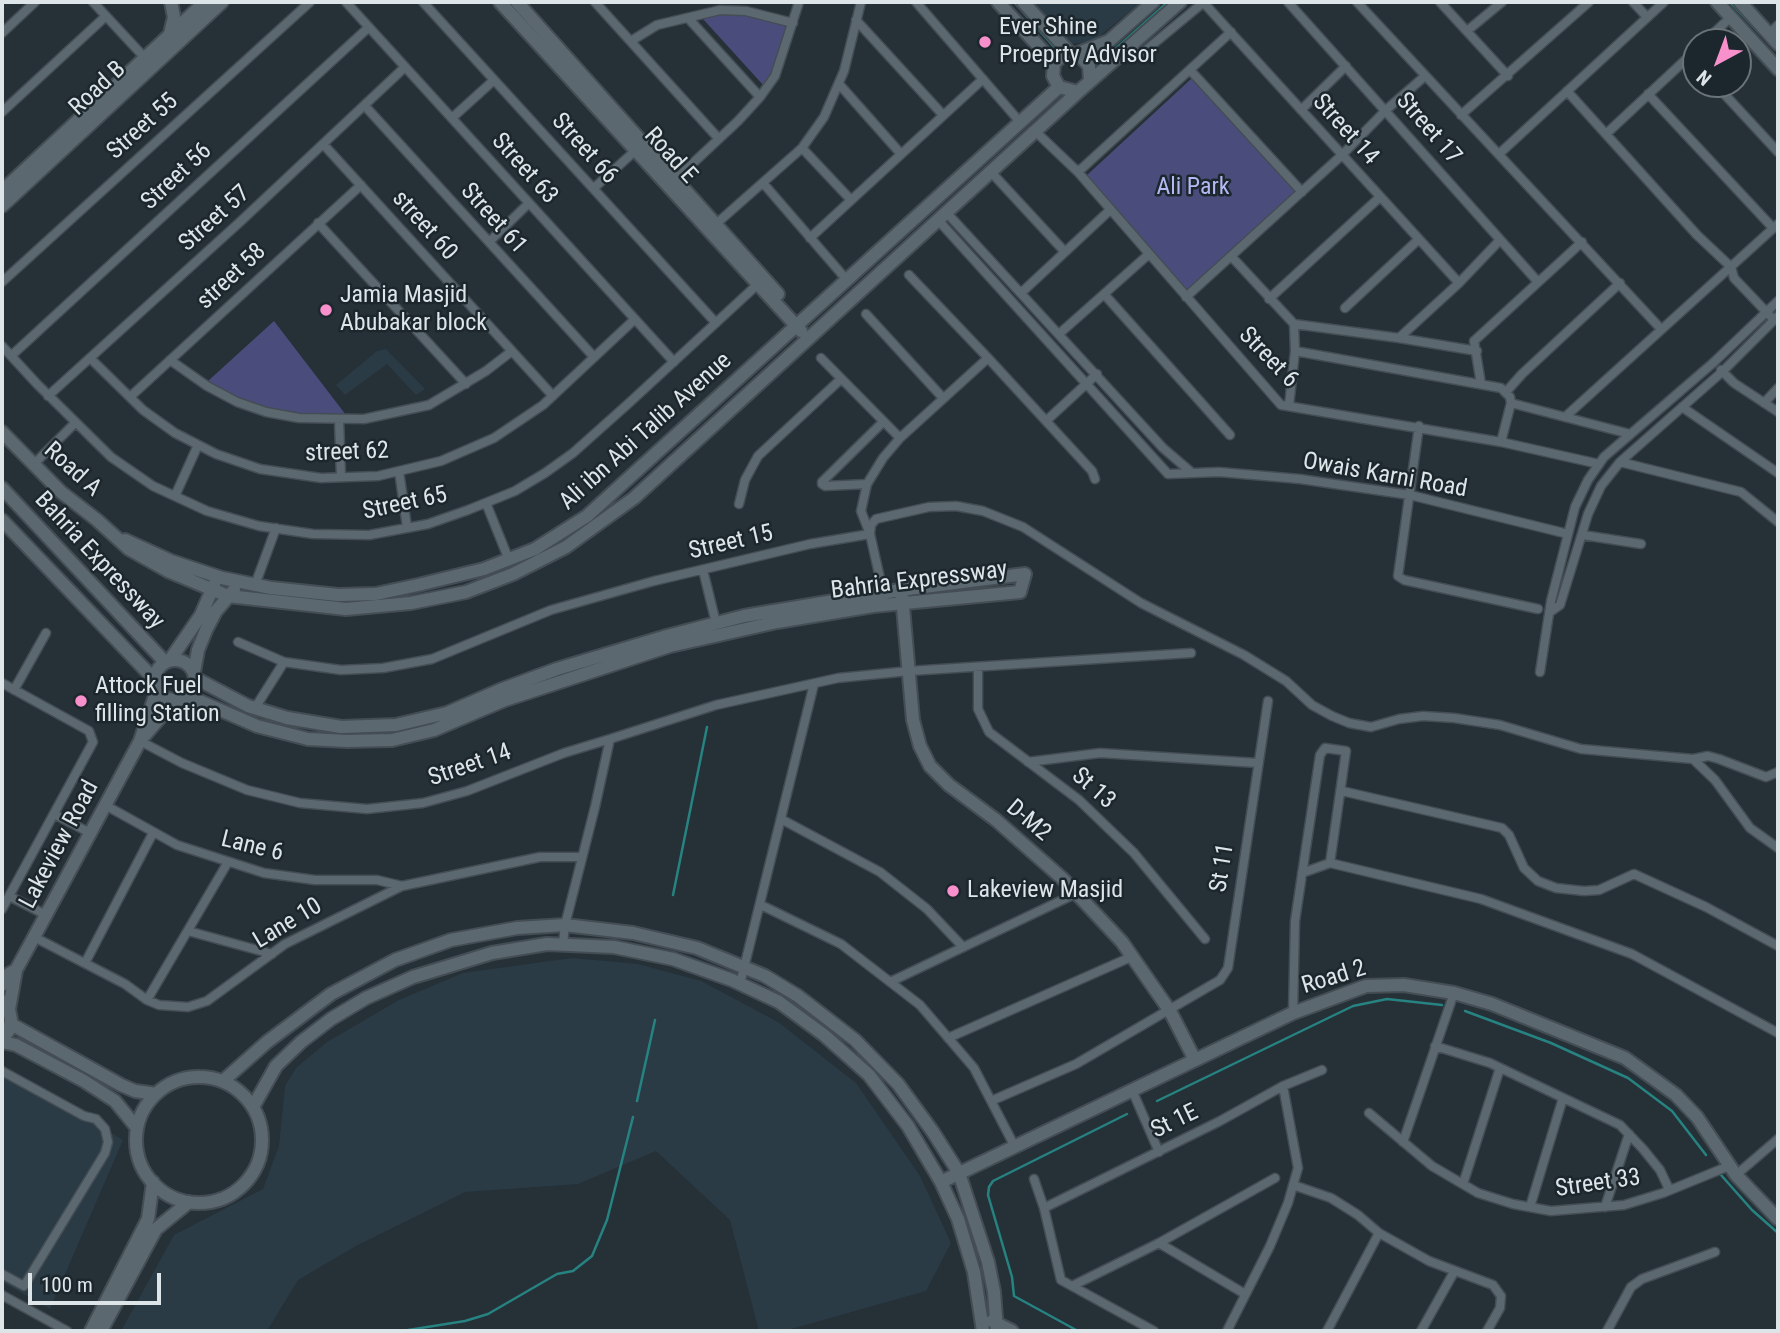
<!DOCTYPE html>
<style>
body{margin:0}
#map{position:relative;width:1780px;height:1333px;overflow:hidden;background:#263037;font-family:"Roboto Condensed",sans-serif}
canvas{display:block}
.frame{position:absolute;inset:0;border:4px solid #dee5e9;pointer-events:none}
.north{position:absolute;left:1682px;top:28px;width:70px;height:70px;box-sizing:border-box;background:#1c272d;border:2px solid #6a7378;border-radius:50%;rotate:221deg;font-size:19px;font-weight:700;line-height:28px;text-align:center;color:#dee5e9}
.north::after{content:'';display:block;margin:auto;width:24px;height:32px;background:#f890cb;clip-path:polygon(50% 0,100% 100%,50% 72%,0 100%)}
.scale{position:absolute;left:28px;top:1273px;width:133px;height:32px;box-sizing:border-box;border:4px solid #dee5e9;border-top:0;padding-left:9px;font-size:21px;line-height:24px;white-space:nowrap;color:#dee5e9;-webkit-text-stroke:5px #1c272d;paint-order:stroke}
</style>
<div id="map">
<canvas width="1780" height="1333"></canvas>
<div class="frame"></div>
<div class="north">N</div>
<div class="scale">100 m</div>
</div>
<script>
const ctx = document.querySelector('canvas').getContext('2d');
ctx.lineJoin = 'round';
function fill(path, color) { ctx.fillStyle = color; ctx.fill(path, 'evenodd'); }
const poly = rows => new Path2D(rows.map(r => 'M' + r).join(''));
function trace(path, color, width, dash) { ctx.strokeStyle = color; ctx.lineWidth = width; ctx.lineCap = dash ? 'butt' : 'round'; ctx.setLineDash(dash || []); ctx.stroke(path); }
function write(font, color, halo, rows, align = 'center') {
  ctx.font = font + ' "Roboto Condensed",sans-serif'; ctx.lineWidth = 5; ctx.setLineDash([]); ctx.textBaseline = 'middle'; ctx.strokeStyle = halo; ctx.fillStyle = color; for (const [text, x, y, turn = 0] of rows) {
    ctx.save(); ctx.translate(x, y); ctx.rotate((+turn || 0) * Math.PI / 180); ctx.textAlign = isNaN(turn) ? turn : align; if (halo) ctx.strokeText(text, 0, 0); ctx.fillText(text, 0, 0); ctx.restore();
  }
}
const built = poly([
 [1031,2,1142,2,1092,42,1069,44],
 [386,349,425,389,416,395,387,364,345,395,336,385,377,351],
 [572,958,638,964,701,981,778,1022,856,1083,920,1176,951,1243,926,1291,784,1331,759,1331,730,1220,656,1151,578,1184,465,1192,356,1246,298,1280,267,1331,121,1331,174,1235,263,1189,279,1146,285,1086,296,1068,327,1042,399,1000,463,973],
 [2,1066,123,1140,50,1309,2,1282]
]);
const green = poly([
 [724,13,740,14,789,25,775,67,764,86,703,19],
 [1192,78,1299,193,1187,293,1086,176],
 [274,321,346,415,318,419,277,414,234,400,208,381]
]);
const stream = poly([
 [1014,2,1056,49],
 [1730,2,1761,35],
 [1103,60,1168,2],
 [673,895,707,727],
 [1465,1011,1551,1043,1628,1078,1672,1111,1706,1155],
 [637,1101,655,1020],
 [1157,1101,1353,1006,1387,999,1442,1005],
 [1721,1175,1752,1210,1778,1233],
 [402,1331,465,1321,488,1314,557,1274,573,1271,592,1256,607,1220,633,1117],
 [1078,1331,1014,1296,1012,1277,988,1195,989,1187,993,1181,1127,1114]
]);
const street = poly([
 [93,2,145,58],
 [346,2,674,362],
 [423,2,716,323],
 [595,2,719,139],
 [916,2,1020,122],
 [1203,2,1459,283],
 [1288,2,1538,282],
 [1357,2,1661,329],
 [1440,2,1508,76],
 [1633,2,1647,17],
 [688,18,760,97],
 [856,20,943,115],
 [1467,31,1502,2],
 [2,33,35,2],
 [1769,34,1778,25],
 [631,41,657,25,720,10,746,11,793,23],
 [1704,42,1731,17],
 [1129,47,1139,53,1146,50,1204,2],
 [1190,70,1302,192],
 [839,84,901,154],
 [1715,84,1778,152],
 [1567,91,1697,235,1731,267,1734,278,1774,320],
 [1648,94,1773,228],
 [365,106,594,357],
 [1301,110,1346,66],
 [2,112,106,16],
 [1461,115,1589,2],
 [452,118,494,80],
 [1036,132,1078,172,1281,405,1501,442,1599,464],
 [1606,134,1696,50],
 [324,145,553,396],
 [802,148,851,200],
 [1499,154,1664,2],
 [991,172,1065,252],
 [1078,172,1231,32],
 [676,179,738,121,760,97,775,76,799,2],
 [763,183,846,279],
 [594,188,636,150],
 [946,212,1163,448,1191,472],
 [938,220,1168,474,1219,472,1300,479,1410,495,1568,534],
 [318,223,466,384],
 [716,224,802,148,824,117,844,71,861,2],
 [810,238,983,79],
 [489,242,529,203],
 [1231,256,1294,324,1295,351,1289,406],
 [909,275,988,358],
 [2,282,310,2],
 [1021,293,1109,211],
 [1104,294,1230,435],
 [1186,297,1342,155,1386,110,1425,76],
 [1269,299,1380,197],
 [1345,308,1419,239],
 [866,314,943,398],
 [1294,324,1399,338,1477,351],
 [1059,334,1149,254],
 [1399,338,1459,283,1500,240],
 [2,346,37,384,111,457,153,486,207,511,259,526,313,534,369,535,428,524,468,510,515,491,545,473,573,453,629,403,758,284],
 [1295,351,1501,388,1510,397,1511,403,1501,442],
 [11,356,369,27],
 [90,358,143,410,175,433,216,454,260,469,321,478,378,476,441,461,494,438,543,405,635,319],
 [821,358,900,438],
 [170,360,207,386,237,402,266,412,299,418,364,419,429,405,486,371,512,351],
 [1721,370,1734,383,1778,412],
 [1481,384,1474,341,1582,242],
 [1506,392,1522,374,1620,283],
 [48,396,241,221,405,67],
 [130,397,361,185],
 [1511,403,1630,434],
 [1764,403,1778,388],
 [1682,407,1778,473],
 [1565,417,1778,224],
 [339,419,341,477],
 [1046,421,1092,471,1095,479],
 [1419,426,1398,576,1404,580,1538,609],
 [1620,462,1741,492,1778,522],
 [33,465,75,423],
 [399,471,407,527],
 [867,484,825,486,822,484,822,482,883,422],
 [175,496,198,445],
 [486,503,509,560],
 [739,504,745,480,758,456,841,379],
 [1583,535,1641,544],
 [703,570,716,623],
 [255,585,276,528],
 [884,596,870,534,871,525,876,519,929,507,956,506,983,511,1023,527,1141,603,1244,655,1286,681,1312,705,1332,716,1349,723,1371,727,1399,719,1423,716,1454,718,1500,725,1581,749,1693,759,1715,780,1750,828,1778,848],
 [1550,612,1560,605,1588,514,1601,486,1620,462,1723,371,1778,316],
 [238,642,284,662,341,670,383,668,432,659,551,610,654,581,810,544,870,534,861,511,867,484,883,458,900,438,988,358,1046,421,1097,374],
 [978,667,978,709,989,732,1079,800,1134,853,1205,939],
 [1540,672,1551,601,1575,507,1588,480,1604,457,1713,363,1778,301],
 [2,683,89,731,93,742,2,909],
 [14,690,46,633],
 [255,708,284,662],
 [610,739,716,705,838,678,909,671,1191,653],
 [140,741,182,763,247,790,300,803,367,809,423,803,467,791,564,753,610,739,595,807,565,925,563,944],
 [1693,759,1708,756,1719,759,1766,777,1778,772],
 [1028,762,1100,753,1258,763],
 [1342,791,1502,828,1509,835,1524,868,1538,881,1556,888,1584,891,1599,890,1634,874,1706,907,1778,946],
 [105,805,177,845,264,873,315,880,377,880,402,886],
 [54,814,90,833],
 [781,819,880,872,927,909,963,947],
 [1302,873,1330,863,1481,899,1632,954,1778,1033],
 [9,896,46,915],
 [761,905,841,944,920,1005,974,1068,1015,1147],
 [188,931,272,954],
 [34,937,125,984,147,1000,159,1005,188,1007,207,1001,285,944,402,886,540,857,581,857],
 [85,963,153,833],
 [890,982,1077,893],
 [740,984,814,684],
 [147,1000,228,862],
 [1293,1013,1295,921,1320,755,1325,748,1346,751,1330,863],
 [948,1038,1131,957],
 [1435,1046,1490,1063,1620,1125,1643,1149,1660,1170,1669,1189],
 [2,1071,84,1116,96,1119,105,1129,108,1142,105,1153,24,1286,2,1274],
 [1132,1090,1159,1152],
 [991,1101,1076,1064,1220,980,1228,968,1268,701],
 [1369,1113,1432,1166,1478,1193,1513,1204,1551,1211,1624,1205,1663,1193,1729,1166],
 [1403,1142,1454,993],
 [1736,1175,1778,1139],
 [1034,1179,1044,1208,1061,1280,1154,1331],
 [1463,1184,1500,1068],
 [1293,1185,1331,1198,1358,1215,1379,1233,1429,1261,1493,1285,1501,1296,1500,1308,1487,1331],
 [1530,1207,1563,1098],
 [1605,1207,1629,1134],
 [1044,1208,1220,1121,1283,1086,1322,1070],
 [1159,1243,1245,1294],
 [1072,1286,1159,1243,1275,1178],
 [2,1295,67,1331],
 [1227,1331,1270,1246,1288,1203,1298,1168,1283,1086],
 [1327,1331,1379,1233],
 [1421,1331,1454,1272],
 [1607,1331,1631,1287,1642,1279,1715,1252]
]);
const secondary = poly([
 [500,2,801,331],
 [517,2,778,294],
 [998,2,1054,63],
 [1023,2,1070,53],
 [1717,2,1778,69],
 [1740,2,1778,44],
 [170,34,174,17,171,2],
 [1076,54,1109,41,1153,2],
 [1090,80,1089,66,1081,57,1070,53,1063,55,1054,63,1053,76,1059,87,1078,92,1180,2],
 [2,191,205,2],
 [2,206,222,2],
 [2,432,61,492,97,520,129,549,168,571,228,596,346,609,411,603,466,592,513,574,566,547,634,498,1078,92],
 [2,488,165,662],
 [2,520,154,679],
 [125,540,171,561,222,578,271,588,338,595,376,594,418,585,484,569,535,549,587,516,1059,87],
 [902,596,913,720,920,746,930,766,949,785,996,820,1063,879,1122,942,1170,1011,1195,1060],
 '155 680a20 20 0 1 1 40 0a20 20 0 1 1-40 0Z',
 [170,660,201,615,214,585],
 [194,672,198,650,206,630,216,611,234,590],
 [183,698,195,699,257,726,308,739,347,741,392,740,434,730,505,700,670,646,777,622,873,606,1020,592,1025,574,900,590,744,616,667,636,557,669,500,690,447,713,396,725,341,727,287,718,248,706,195,678],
 [145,735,175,700],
 [2,985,9,974,16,970,34,937,140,741,155,696,155,686],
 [2,1001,9,1009,11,1020,9,1030,2,1039],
 [9,1009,16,970],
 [11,1024,121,1085,135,1091,156,1094],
 [2,1042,16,1045,84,1081,115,1101,137,1128],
 '136 1140a63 63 0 1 1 126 0a63 63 0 1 1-126 0Z',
 [223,1081,267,1042,331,994,395,960,451,940,517,928,565,925,633,933,697,948,765,976,798,996,855,1040,898,1084,933,1132,959,1173,988,1262,994,1292,997,1331],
 [253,1107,276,1066,301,1042,331,1019,366,998,413,977,492,953,547,944,614,947,673,959,732,980,779,1002,824,1035,869,1075,908,1126,941,1182,958,1219,974,1272,983,1331],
 [941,1182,1293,1013,1366,986,1404,985,1454,993,1492,1004,1625,1058,1676,1095,1697,1117,1736,1175,1778,1219],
 [992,1321,1012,1331],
 [91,1331,148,1219,153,1182],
 [101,1331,156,1229,189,1202]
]);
const markers = [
 [985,42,7,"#f890cb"],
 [326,310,7,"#f890cb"],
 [81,701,7,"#f890cb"],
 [953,891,7,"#f890cb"]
];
const poiNames = [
 ["Ever Shine",999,28],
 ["Proeprty Advisor",999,56],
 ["Jamia Masjid",340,296],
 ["Abubakar block",340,324],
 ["Attock Fuel",95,687],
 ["filling Station",95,715],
 ["Lakeview Masjid",967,891]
];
const streetNames = [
 ["Road B",98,89,-43],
 ["Street 55",143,127,-42],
 ["Street 17",1428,129,49],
 ["Street 14",1345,130,48],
 ["Street 66",584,149,48],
 ["Road E",670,156,48],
 ["Street 63",524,169,48],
 ["Street 56",177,177,-43],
 ["Street 57",215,219,-42],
 ["Street 61",493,219,48],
 ["street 60",424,226,48],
 ["street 58",232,277,-43],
 ["Street 6",1268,358,46],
 ["Ali ibn Abi Talib Avenue",646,432,-42],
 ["street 62",347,453,-2],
 ["Road A",72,470,42],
 ["Owais Karni Road",1385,476,10],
 ["Street 65",405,504,-12],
 ["Street 15",731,543,-13],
 ["Bahria Expressway",99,561,47],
 ["Bahria Expressway",919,581,-7],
 ["Street 14",470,766,-19],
 ["St 13",1093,789,41],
 ["D-M2",1028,821,40],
 ["Lakeview Road",60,845,-62],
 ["Lane 6",252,847,14],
 ["St 11",1223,868,-81],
 ["Lane 10",288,924,-31],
 ["Road 2",1334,978,-17],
 ["St 1E",1175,1122,-26],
 ["Street 33",1598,1184,-8]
];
const parkNames = [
 ["Ali Park",1193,188]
];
fill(built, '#2a3b46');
fill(green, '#4a4d7b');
trace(stream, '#268381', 2.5);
trace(street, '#444d54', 11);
trace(secondary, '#444d54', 16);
trace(street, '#5c6870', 8);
trace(secondary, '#5c6870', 12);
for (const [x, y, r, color] of markers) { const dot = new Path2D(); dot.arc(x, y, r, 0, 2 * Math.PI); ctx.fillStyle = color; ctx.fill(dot); trace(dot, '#1c272d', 2.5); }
write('24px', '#dee5e9', '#1c272d', poiNames, 'left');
write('24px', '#dee5e9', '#1c272d', streetNames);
write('24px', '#b3b9f2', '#1c272d', parkNames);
</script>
